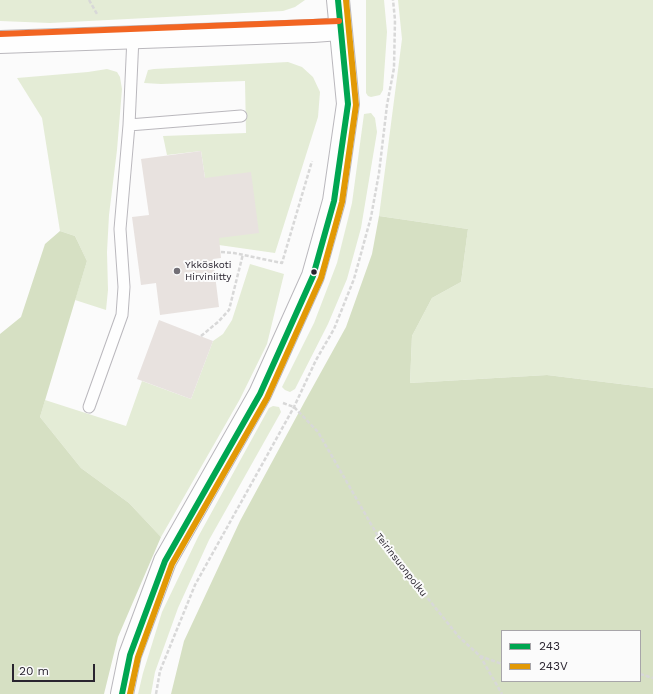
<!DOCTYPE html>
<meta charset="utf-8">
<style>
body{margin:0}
#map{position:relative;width:653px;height:694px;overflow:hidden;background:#fbfbfb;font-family:"Work Sans",sans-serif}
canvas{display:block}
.legend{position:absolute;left:501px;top:630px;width:140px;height:52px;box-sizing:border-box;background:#fbfbfb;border:1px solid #a7a5a9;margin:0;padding:5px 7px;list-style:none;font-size:12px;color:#29242f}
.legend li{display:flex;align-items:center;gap:8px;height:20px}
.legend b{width:20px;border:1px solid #a7a5a9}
.scale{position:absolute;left:12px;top:664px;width:83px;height:18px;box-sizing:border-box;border:2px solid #29242f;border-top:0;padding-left:5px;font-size:12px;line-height:14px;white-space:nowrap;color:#29242f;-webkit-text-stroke:3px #fbfbfb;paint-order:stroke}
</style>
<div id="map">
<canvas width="653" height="694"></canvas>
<ul class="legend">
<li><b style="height:5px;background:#00a651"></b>243</li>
<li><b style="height:5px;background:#e29905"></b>243V</li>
</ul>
<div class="scale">20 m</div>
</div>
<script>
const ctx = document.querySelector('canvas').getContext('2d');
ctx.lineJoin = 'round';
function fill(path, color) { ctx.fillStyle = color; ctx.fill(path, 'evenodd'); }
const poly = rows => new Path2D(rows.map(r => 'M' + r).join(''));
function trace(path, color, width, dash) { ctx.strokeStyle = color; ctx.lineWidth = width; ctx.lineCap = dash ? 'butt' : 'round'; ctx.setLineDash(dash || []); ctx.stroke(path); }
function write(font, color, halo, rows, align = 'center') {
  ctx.font = font + ' "Work Sans",sans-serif'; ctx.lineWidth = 4; ctx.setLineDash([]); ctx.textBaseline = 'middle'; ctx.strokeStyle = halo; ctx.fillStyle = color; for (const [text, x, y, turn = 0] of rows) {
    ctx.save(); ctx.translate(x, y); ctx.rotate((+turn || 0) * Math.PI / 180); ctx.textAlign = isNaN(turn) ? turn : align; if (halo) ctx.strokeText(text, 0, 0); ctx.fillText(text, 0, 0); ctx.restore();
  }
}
const green = poly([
 [0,0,305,0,295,7,283,11,50,23,0,21],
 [366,0,384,0,387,32,383,90,380,95,371,97,368,96,366,93],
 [398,0,653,0,653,388,547,375,410,383,412,336,432,298,461,282,468,229,379,216,402,39],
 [288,62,302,67,313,77,320,92,318,117,275,253,219,245,205,178,201,151,167,155,163,136,246,133,245,81,161,84,144,83,148,70,154,69],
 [107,69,117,72,120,77,122,89,117,150,109,215,107,252,108,290,106,310,75,300,87,261,75,236,60,231,42,118,17,78,88,72],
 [371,113,375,118,377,132,361,228,347,279,328,324,295,389,290,392,285,390,282,387,314,323,337,263,352,203,364,114],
 [250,264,284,274,267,344,240,399,161,537,129,503,81,468,40,417,45,400,126,426,142,381,191,399,213,341,223,334,232,320],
 [273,406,279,407,281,412,209,540,178,608,155,672,151,694,138,694,143,673,162,612,198,537,269,408]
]);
const forest = poly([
 [379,216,468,229,461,282,432,298,412,336,410,383,547,375,653,388,653,694,171,694,184,641,240,521,305,401,346,327,372,254],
 [502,631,640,631,640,681,502,681],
 [60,231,75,236,87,261,40,417,81,468,129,503,161,537,118,637,104,694,0,694,0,334,21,317,45,244]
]);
const building = poly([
 [201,151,205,178,251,172,259,233,219,238,221,258,213,259,219,307,160,315,156,283,141,285,132,217,149,215,141,159],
 [159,320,213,341,191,399,137,379]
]);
const path = poly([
 [89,0,97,14],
 [221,252,234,253,282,263,312,161],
 [201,336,218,322,229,310,243,254],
 [283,403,294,407,318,432,379,538,459,637,480,656,502,664],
 [480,656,502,694],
 [640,674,653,678],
 [156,694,160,671,195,585,294,407,316,360,334,329,354,279,371,217,379,173,387,105,394,68,395,20,393,0]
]);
const lane = poly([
 [129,125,241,116],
 [89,407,122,315,124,287,120,229,129,125,133,37]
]);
const street = poly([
 [0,42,313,31,340,29]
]);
const secondary = poly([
 [122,694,130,655,165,561,260,394,313,276,334,201,348,104,338,0]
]);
const bus1 = poly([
 [122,694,130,655,165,561,260,394,313,276,334,201,348,104,338,0]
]);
const bus2 = poly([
 [130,694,138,657,172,564,267,398,321,278,342,202,356,105,346,0]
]);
const bus3 = poly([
 [0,34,339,21]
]);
const markers = [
 [177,271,4,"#726f76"],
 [314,272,3.5,"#29242f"]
];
const poiNames = [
 ["Ykköskoti",185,265],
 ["Hirviniitty",185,277]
];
const streetNames = [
 ["Teirinsuonpolku",401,565,52]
];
fill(green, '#e4ecd6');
fill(forest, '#d6e0c3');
fill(building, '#e8e2df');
trace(lane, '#bab8bd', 13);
trace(street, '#bab8bd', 24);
trace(secondary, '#bab8bd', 24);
trace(path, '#d8d8d8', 2.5, [4, 2]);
trace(lane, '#fefefe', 11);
trace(street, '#fefefe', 22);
trace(secondary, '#fefefe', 22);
trace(bus1, '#00a651', 6);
trace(bus2, '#e29905', 6);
trace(bus3, '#f26522', 6);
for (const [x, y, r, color] of markers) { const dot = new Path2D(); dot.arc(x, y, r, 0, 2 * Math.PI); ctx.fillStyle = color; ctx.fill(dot); trace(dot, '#fbfbfb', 1.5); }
write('10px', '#29242f', '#fbfbfb', poiNames, 'left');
write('10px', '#29242f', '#fbfbfb', streetNames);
</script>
